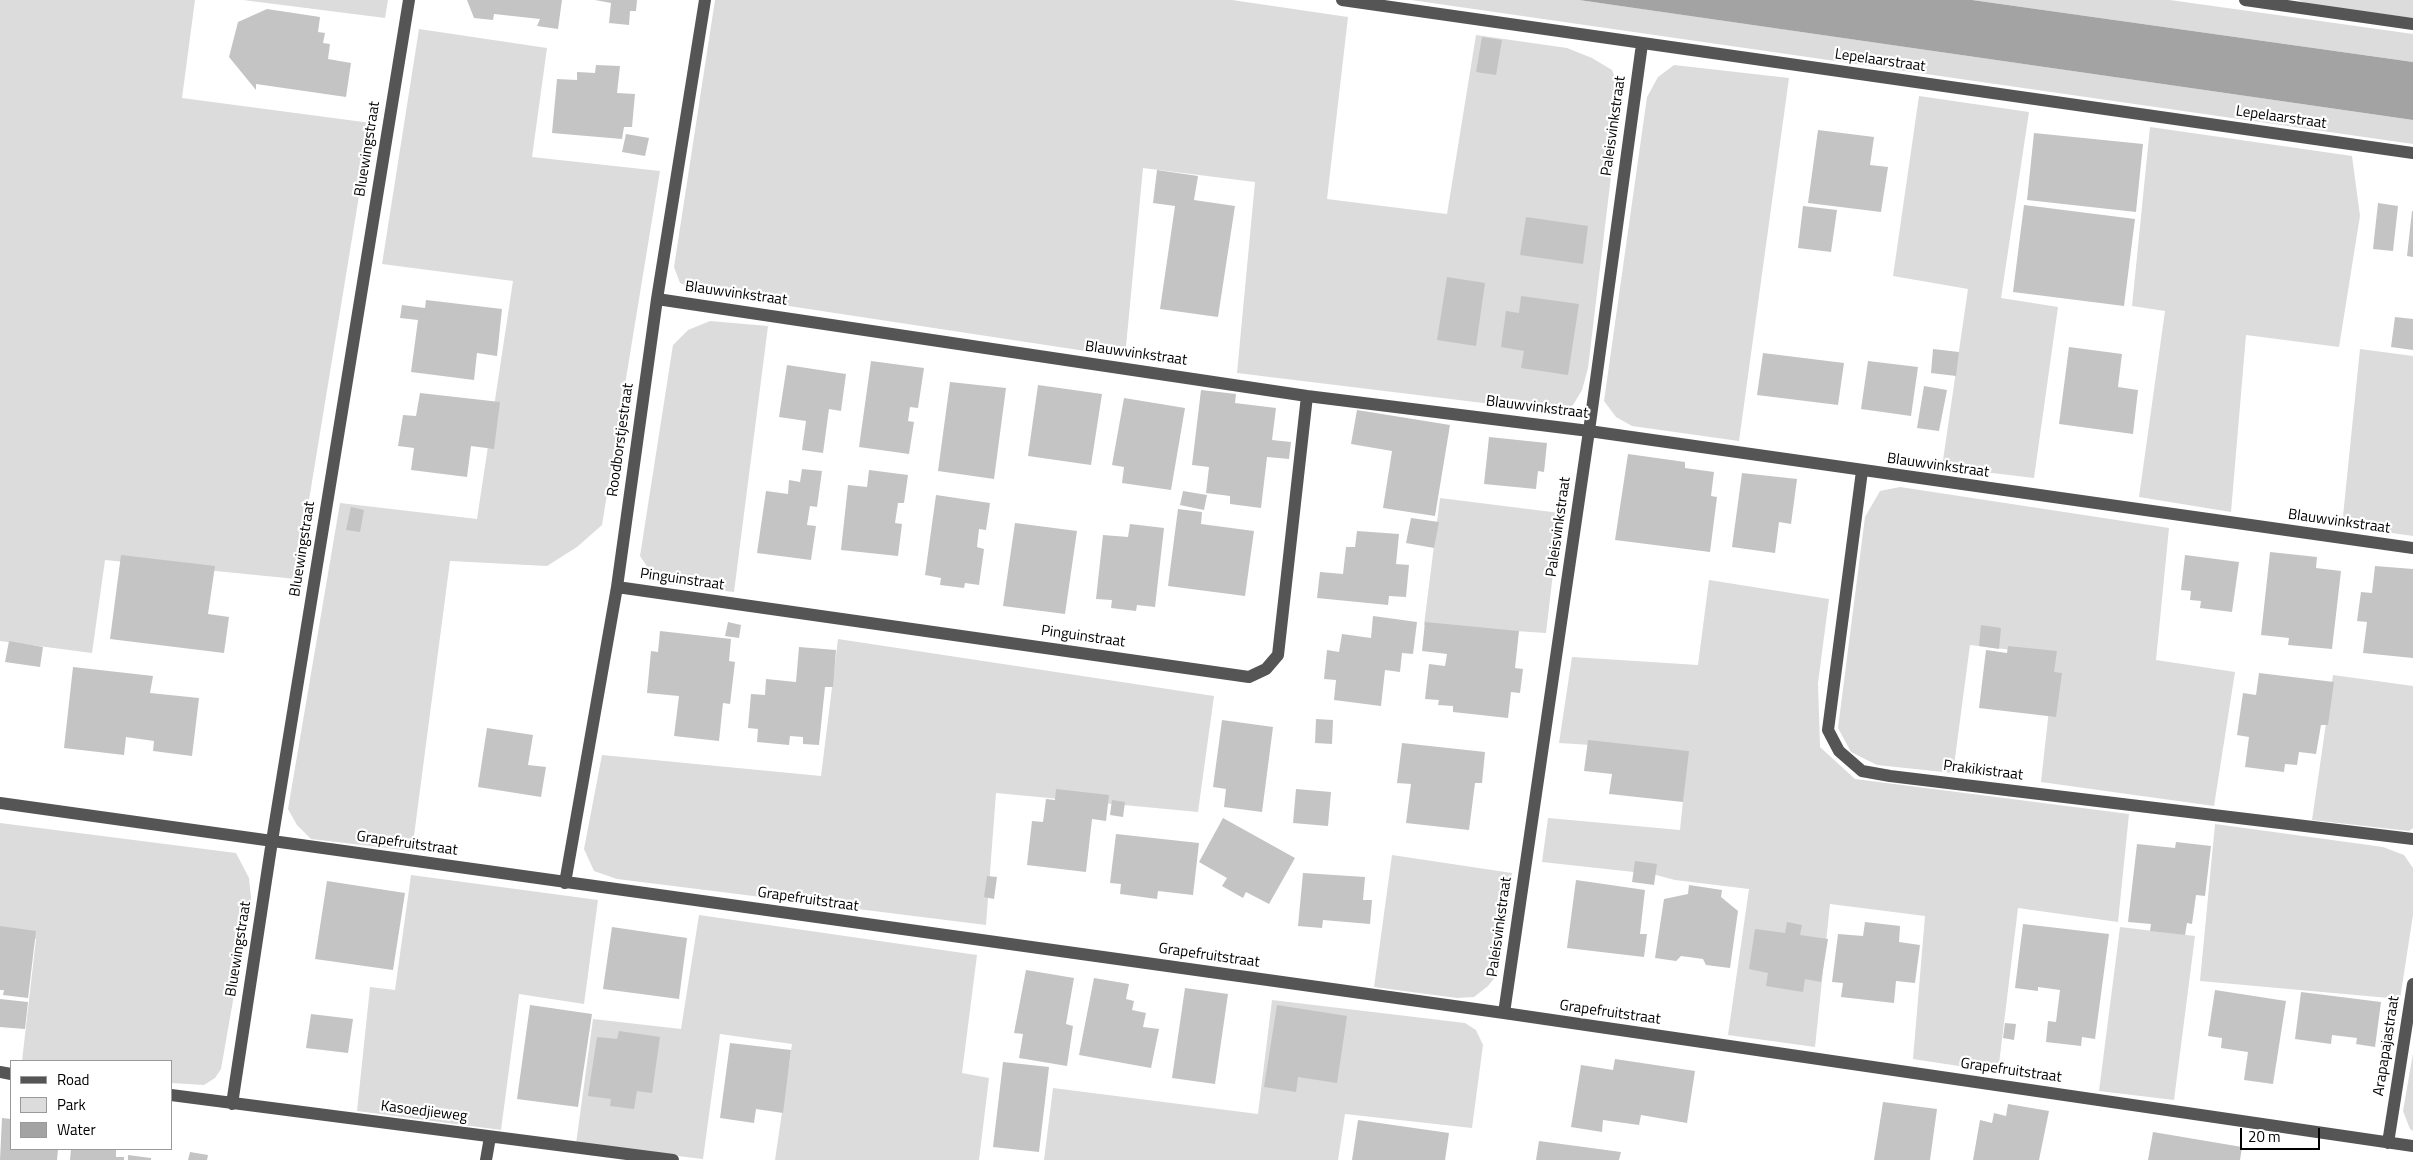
<!DOCTYPE html>
<style>
body{margin:0}
#map{position:relative;width:2413px;height:1160px;overflow:hidden;background:#fff;font-family:"Titillium Web",sans-serif}
canvas{display:block}
.legend{position:absolute;left:10px;top:1060px;width:162px;height:90px;box-sizing:border-box;background:#fff;border:1px solid #999;margin:0;padding:6px 9px;list-style:none;font-size:15px;color:#000}
.legend li{display:flex;align-items:center;gap:10px;height:25px}
.legend b{width:25px;border:1px solid #999}
.scale{position:absolute;left:2240px;top:1128px;width:80px;height:22px;box-sizing:border-box;border:2px solid #000;border-top:0;padding-left:6px;font-size:15px;line-height:18px;white-space:nowrap;color:#000;-webkit-text-stroke:4px #fff;paint-order:stroke}
</style>
<div id="map">
<canvas width="2413" height="1160"></canvas>
<ul class="legend">
<li><b style="height:6px;background:#555"></b>Road</li>
<li><b style="height:14px;background:#dcdcdc"></b>Park</li>
<li><b style="height:14px;background:#a3a3a3"></b>Water</li>
</ul>
<div class="scale">20 m</div>
</div>
<script>
const ctx = document.querySelector('canvas').getContext('2d');
ctx.lineJoin = 'round';
function fill(path, color) { ctx.fillStyle = color; ctx.fill(path, 'evenodd'); }
const poly = rows => new Path2D(rows.map(r => 'M' + r).join(''));
function trace(path, color, width, dash) { ctx.strokeStyle = color; ctx.lineWidth = width; ctx.lineCap = dash ? 'butt' : 'round'; ctx.setLineDash(dash || []); ctx.stroke(path); }
function write(font, color, halo, rows, align = 'center') {
  ctx.font = font + ' "Titillium Web",sans-serif'; ctx.lineWidth = 4.5; ctx.setLineDash([]); ctx.textBaseline = 'middle'; ctx.strokeStyle = halo; ctx.fillStyle = color; for (const [text, x, y, turn = 0] of rows) {
    ctx.save(); ctx.translate(x, y); ctx.rotate((+turn || 0) * Math.PI / 180); ctx.textAlign = isNaN(turn) ? turn : align; if (halo) ctx.strokeText(text, 0, 0); ctx.fillText(text, 0, 0); ctx.restore();
  }
}
const green = poly([
 [0,0,195,0,182,98,371,123,296,579,105,560,92,653,0,641],
 [243,0,388,0,385,18],
 [715,0,1232,0,1348,17,1327,199,1447,214,1476,35,1567,48,1592,58,1612,70,1621,93,1588,368,1582,390,1573,405,1557,412,1237,373,1255,182,1143,168,1125,357,703,293,680,283,674,267],
 [1411,0,1579,0,1670,13,2413,120,2413,144],
 [1972,0,2170,0,2413,34,2413,62],
 [2298,0,2413,0,2413,18,2308,4],
 [419,29,547,48,532,157,660,171,602,525,577,547,547,566,450,561,412,851,311,839,297,825,288,809,340,503,477,519,513,281,382,264],
 [1674,65,1789,78,1739,441,1632,426,1616,417,1604,401,1647,97,1658,77],
 [1919,96,2029,112,2001,298,2058,307,2034,478,1942,467,1968,289,1893,276],
 [2150,127,2352,156,2360,216,2339,347,2246,335,2231,512,2139,497,2165,311,2132,306],
 [710,321,768,326,734,592,665,584,650,571,640,556,673,345,688,330],
 [2360,349,2413,356,2413,536,2342,526],
 [1900,487,2169,528,2156,660,2235,672,2214,806,2041,782,2055,655,1970,645,1953,773,1877,765,1851,752,1838,728,1865,517,1880,491],
 [1440,498,1560,513,1546,633,1424,625],
 [1709,580,1829,599,1818,683,1820,747,1855,779,2129,814,2118,922,2018,908,1998,1072,1913,1059,1925,916,1830,904,1815,1047,1728,1035,1749,889,1675,880,1652,874,1542,862,1548,818,1680,830,1688,751,1559,743,1572,657,1698,665],
 [838,639,1214,696,1198,812,996,793,986,925,617,879,594,871,584,849,602,755,821,776],
 [2333,675,2413,686,2413,828,2409,831,2312,820],
 [0,823,236,853,249,878,251,898,221,1069,215,1078,204,1085,171,1083,171,1061,22,1061,36,939,0,934],
 [2215,824,2383,847,2404,855,2413,868,2413,915,2400,999,2200,981],
 [1392,855,1512,873,1497,975,1488,986,1474,997,1457,998,1374,987],
 [411,875,598,900,584,1004,519,994,501,1130,357,1111,370,987,395,990],
 [699,915,977,955,962,1073,989,1078,979,1160,775,1160,792,1044,720,1034,703,1159,576,1144,593,1019,681,1029],
 [2120,927,2195,936,2174,1100,2099,1091],
 [1272,1000,1465,1023,1476,1030,1483,1045,1472,1128,1345,1114,1338,1160,1044,1160,1053,1088,1258,1114],
 [2413,1053,2413,1131,2410,1129,2403,1111]
]);
const water = poly([
 [1579,0,1972,0,2413,62,2413,120]
]);
const building = poly([
 [467,0,562,0,558,29,537,26,540,19,494,14,493,20,474,18],
 [595,0,637,0,636,11,630,11,629,25,609,23,611,3],
 [267,9,320,17,318,32,325,33,323,43,330,44,328,59,351,63,346,97,256,84,256,90,229,57,238,22],
 [1482,37,1502,40,1496,75,1476,72],
 [596,65,620,66,617,93,635,94,632,127,624,127,622,139,552,133,557,79,577,80,577,72,595,73],
 [1818,130,1874,137,1870,165,1888,167,1881,212,1808,203],
 [2034,133,2143,144,2136,212,2027,200],
 [626,134,649,138,645,156,622,152],
 [1157,170,1198,176,1194,200,1235,206,1218,317,1160,309,1175,206,1153,203],
 [2378,203,2398,206,2393,251,2373,249],
 [2024,205,2135,219,2124,306,2013,292],
 [1803,206,1837,210,1831,252,1798,248],
 [2412,211,2413,211,2413,257,2407,256],
 [1526,217,1588,226,1583,264,1520,255],
 [1447,277,1485,283,1476,346,1437,340],
 [1521,296,1579,304,1568,375,1521,368,1524,351,1501,347,1506,311,1519,313],
 [426,300,502,309,497,356,477,353,474,380,411,372,418,320,400,318,402,305,425,308],
 [2395,317,2413,319,2413,350,2391,347],
 [2069,347,2122,354,2118,387,2138,390,2133,434,2059,424],
 [1933,349,1959,352,1956,376,1931,373],
 [1763,353,1844,363,1838,405,1757,395],
 [871,361,924,368,918,408,910,407,908,421,914,422,909,454,859,447],
 [1868,361,1918,367,1911,416,1861,409],
 [787,365,846,374,841,411,829,409,823,453,802,450,806,421,779,417],
 [950,382,1006,388,994,479,938,471],
 [1038,385,1102,394,1091,465,1028,456],
 [1924,386,1947,390,1939,431,1917,428],
 [1201,390,1236,394,1235,403,1276,408,1272,440,1291,442,1289,459,1267,457,1261,508,1230,504,1230,496,1206,493,1209,467,1192,465],
 [420,393,500,402,494,449,471,446,467,477,411,470,414,448,398,446,403,415,416,416],
 [1124,398,1185,408,1171,490,1122,483,1124,467,1112,465],
 [1357,410,1450,425,1435,516,1383,508,1392,451,1351,444],
 [1489,437,1547,443,1544,472,1538,471,1536,489,1484,484],
 [1628,454,1685,462,1685,468,1714,472,1711,496,1717,497,1710,552,1615,540],
 [802,469,822,471,817,507,810,506,807,525,816,526,811,560,757,553,766,491,788,494,789,480,800,482],
 [869,470,908,475,904,503,898,503,895,523,902,524,898,556,841,550,848,485,867,487],
 [1742,473,1797,479,1791,524,1779,522,1775,553,1732,547],
 [1183,491,1207,495,1204,510,1180,505],
 [936,495,990,503,986,530,979,529,977,547,984,549,979,585,965,583,964,588,940,585,941,578,925,575],
 [351,507,364,510,360,532,346,530],
 [1178,509,1202,512,1201,524,1254,531,1245,596,1168,586],
 [1411,518,1439,522,1434,548,1406,543],
 [1015,523,1077,531,1065,614,1003,606],
 [1130,524,1164,528,1155,607,1137,605,1136,611,1111,608,1112,600,1096,599,1103,535,1128,537],
 [1357,531,1399,534,1396,564,1409,565,1406,597,1389,596,1388,605,1317,598,1320,572,1343,574,1346,547,1355,547],
 [2270,552,2317,557,2316,568,2341,571,2332,649,2288,645,2289,638,2261,635],
 [121,555,215,566,208,614,229,617,224,653,110,639],
 [2185,555,2239,562,2232,612,2200,608,2201,601,2190,600,2191,591,2181,590],
 [2375,566,2413,569,2413,658,2363,653,2367,622,2357,621,2361,592,2372,593],
 [1373,616,1417,622,1413,654,1402,653,1400,672,1385,670,1381,706,1334,700,1336,680,1324,679,1327,650,1339,652,1342,634,1371,638],
 [728,622,741,625,739,638,725,636],
 [1425,622,1519,631,1515,668,1523,669,1520,693,1511,692,1508,718,1453,712,1453,706,1438,705,1439,700,1425,699,1429,664,1445,666,1447,654,1422,651],
 [1981,625,2001,628,1999,649,1979,646],
 [660,631,731,639,729,661,735,662,730,704,723,703,719,741,674,736,679,696,647,693,651,651,658,652],
 [9,641,43,647,40,667,5,662],
 [2008,646,2057,651,2054,672,2062,673,2056,717,1979,708,1986,650,2007,653],
 [799,647,836,650,833,687,825,687,819,745,803,744,803,737,790,736,789,745,757,742,758,729,748,728,751,694,765,695,766,679,796,682],
 [73,667,153,676,150,693,199,698,192,756,153,751,154,741,126,737,124,755,64,748],
 [2259,673,2334,682,2328,725,2321,725,2316,754,2299,752,2297,765,2285,764,2284,772,2245,767,2249,737,2237,735,2243,693,2256,695],
 [1316,719,1333,720,1332,744,1315,743],
 [1222,720,1273,727,1262,812,1224,807,1226,789,1213,787],
 [487,728,533,735,528,765,546,767,541,797,478,787],
 [1588,740,1689,751,1683,802,1609,794,1612,774,1584,771],
 [1402,743,1485,752,1482,783,1475,783,1469,830,1406,823,1411,784,1397,783],
 [1056,789,1109,795,1106,821,1092,819,1086,872,1027,865,1032,821,1043,822,1046,799,1055,800],
 [1296,789,1331,792,1328,826,1293,823],
 [1112,800,1125,802,1123,817,1110,815],
 [1223,818,1295,858,1269,904,1246,892,1243,898,1222,886,1227,878,1199,862],
 [1116,834,1199,843,1193,895,1158,891,1157,899,1120,894,1121,884,1110,883],
 [2176,842,2211,846,2205,896,2196,895,2192,924,2187,923,2185,935,2150,931,2151,924,2128,922,2137,844,2175,848],
 [1635,861,1657,864,1654,885,1632,882],
 [1303,873,1365,877,1363,900,1372,900,1370,924,1323,920,1322,928,1298,926],
 [987,876,997,877,994,899,984,897],
 [1576,880,1645,890,1640,934,1647,934,1644,957,1567,948],
 [327,881,405,893,393,970,315,959],
 [1689,885,1722,890,1721,897,1738,911,1730,968,1706,965,1703,959,1681,956,1676,961,1655,958,1664,899,1688,894],
 [1787,922,1802,925,1800,935,1828,939,1821,982,1805,979,1803,992,1766,986,1768,973,1749,969,1755,929,1785,933],
 [1865,922,1900,926,1899,942,1920,945,1915,983,1896,981,1894,1003,1841,997,1843,983,1832,982,1838,934,1863,936],
 [2023,924,2109,934,2095,1039,2082,1037,2081,1046,2046,1042,2048,1021,2056,1022,2060,990,2038,987,2038,991,2015,988],
 [0,926,36,931,28,998,3,995,4,990,0,990],
 [612,927,687,938,679,999,603,989],
 [1026,970,1074,978,1066,1024,1073,1026,1067,1066,1019,1058,1023,1034,1014,1033],
 [1094,978,1129,984,1126,999,1134,1001,1132,1010,1146,1013,1143,1027,1159,1029,1151,1068,1079,1055],
 [1185,988,1228,994,1215,1084,1172,1078],
 [2215,990,2286,1001,2273,1084,2244,1080,2248,1052,2221,1048,2222,1038,2208,1036],
 [2301,992,2381,1002,2375,1047,2356,1044,2357,1038,2332,1035,2331,1044,2295,1039],
 [0,999,28,1002,25,1029,0,1027],
 [530,1005,592,1014,578,1107,517,1099],
 [1277,1005,1347,1016,1337,1083,1298,1077,1296,1092,1264,1087],
 [311,1014,353,1019,348,1053,306,1048],
 [2005,1023,2016,1024,2014,1040,2003,1038],
 [619,1031,660,1037,652,1093,637,1091,634,1109,610,1106,611,1099,588,1096,597,1037,617,1039],
 [730,1043,791,1050,783,1113,756,1109,754,1123,720,1118],
 [1615,1059,1695,1071,1687,1123,1641,1115,1639,1125,1603,1120,1602,1132,1571,1127,1581,1065,1613,1070],
 [1003,1062,1049,1067,1039,1152,993,1147],
 [1883,1102,1937,1109,1930,1160,1874,1160],
 [2008,1104,2049,1111,2039,1160,1973,1160,1980,1120,1992,1123,1994,1113,2006,1116],
 [2,1118,11,1119,11,1149,58,1149,57,1160,0,1160],
 [1358,1120,1449,1133,1445,1160,1352,1160],
 [2153,1132,2242,1147,2240,1160,2148,1160],
 [1539,1141,1621,1152,1619,1160,1536,1160],
 [71,1149,116,1149,116,1157,124,1157,124,1160,70,1160],
 [190,1152,208,1155,207,1160,188,1160],
 [128,1155,151,1158,151,1160,128,1160]
]);
const minor = poly([
 [1342,0,2413,153],
 [2245,0,2413,24],
 [657,299,1307,396,1589,431,2413,548],
 [1862,471,1828,730,1839,751,1862,771,1890,776,2413,839],
 [617,587,1249,677,1266,669,1278,655,1307,396],
 [0,803,1504,1013,2413,1146],
 [565,883,617,587,657,299,705,0],
 [1504,1013,1589,431,1642,44],
 [0,1072,11,1074],
 [171,1095,673,1160],
 [232,1104,272,841,409,0],
 [2388,1143,2413,984],
 [486,1160,490,1137]
]);
const streetNames = [
 ["Lepelaarstraat",1880,61,8],
 ["Lepelaarstraat",2281,118,8],
 ["Paleisvinkstraat",1614,126,-82],
 ["Bluewingstraat",368,149,-81],
 ["Blauwvinkstraat",736,294,8],
 ["Blauwvinkstraat",1136,354,8],
 ["Blauwvinkstraat",1537,408,7],
 ["Roodborstjestraat",621,440,-82],
 ["Blauwvinkstraat",1938,466,8],
 ["Blauwvinkstraat",2339,522,8],
 ["Paleisvinkstraat",1559,527,-82],
 ["Bluewingstraat",303,549,-81],
 ["Pinguinstraat",682,580,8],
 ["Pinguinstraat",1083,637,8],
 ["Prakikistraat",1983,771,7],
 ["Grapefruitstraat",407,844,8],
 ["Grapefruitstraat",808,900,8],
 ["Paleisvinkstraat",1500,927,-82],
 ["Bluewingstraat",239,949,-81],
 ["Grapefruitstraat",1209,956,8],
 ["Grapefruitstraat",1610,1013,8],
 ["Arapapajastraat",2387,1046,-81],
 ["Grapefruitstraat",2011,1071,8],
 ["Kasoedjieweg",424,1112,7]
];
fill(green, '#dcdcdc');
fill(water, '#a3a3a3');
fill(building, '#c4c4c4');
trace(minor, '#555', 12);
write('15px', '#000', '#fff', streetNames);
</script>
